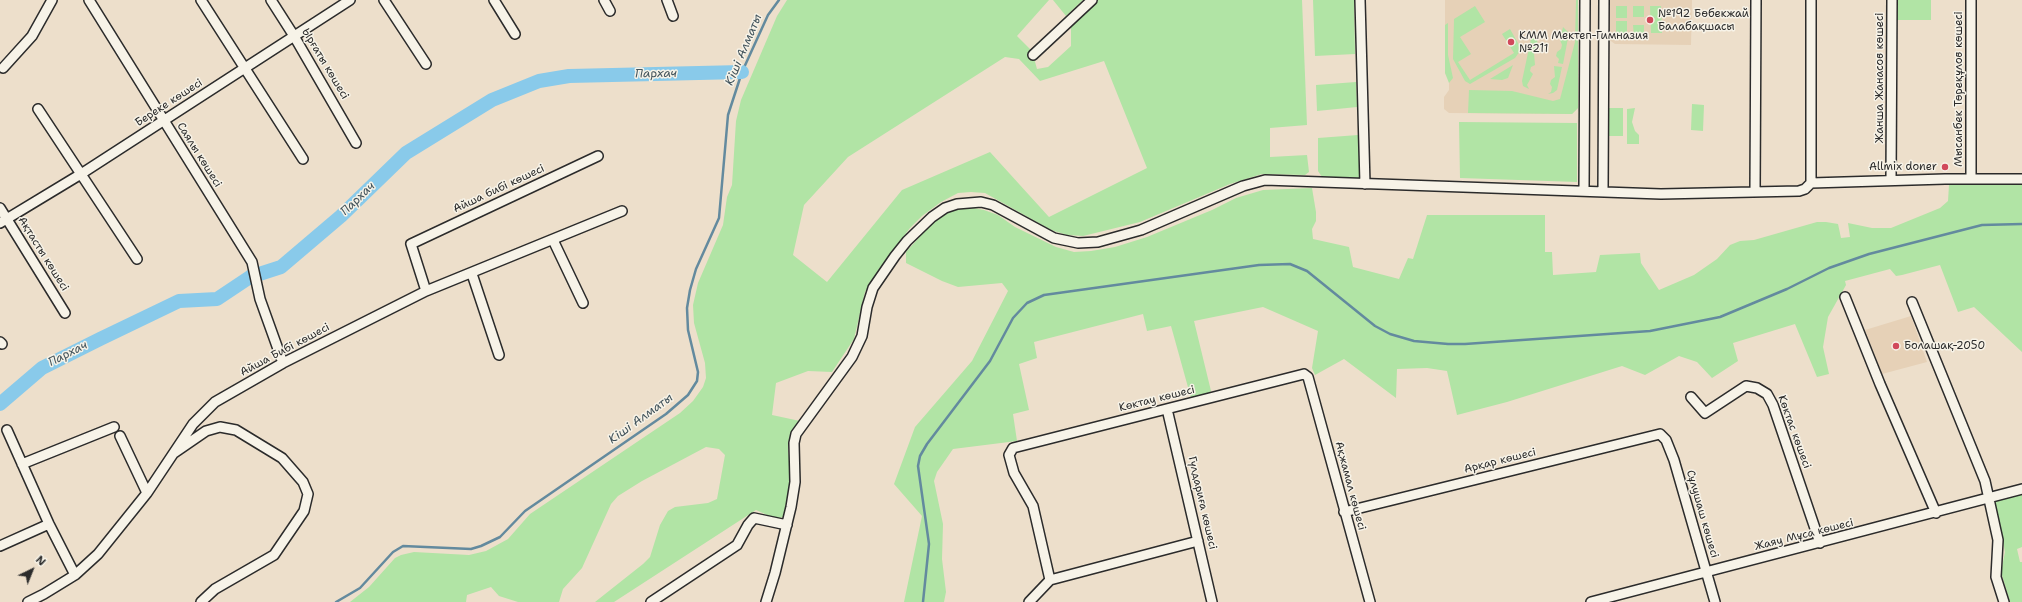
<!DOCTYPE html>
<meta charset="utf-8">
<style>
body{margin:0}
#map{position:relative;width:2022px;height:602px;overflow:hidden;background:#eddfcb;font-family:"Shantell Sans",sans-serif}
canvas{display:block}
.north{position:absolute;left:12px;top:550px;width:40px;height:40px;-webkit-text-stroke:3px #f7f3e8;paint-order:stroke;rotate:43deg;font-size:11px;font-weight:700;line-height:16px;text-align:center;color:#2b2b2b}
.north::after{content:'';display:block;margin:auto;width:14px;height:18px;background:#2b2b2b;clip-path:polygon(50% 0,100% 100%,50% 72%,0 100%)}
</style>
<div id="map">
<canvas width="2022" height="602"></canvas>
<div class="north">N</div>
</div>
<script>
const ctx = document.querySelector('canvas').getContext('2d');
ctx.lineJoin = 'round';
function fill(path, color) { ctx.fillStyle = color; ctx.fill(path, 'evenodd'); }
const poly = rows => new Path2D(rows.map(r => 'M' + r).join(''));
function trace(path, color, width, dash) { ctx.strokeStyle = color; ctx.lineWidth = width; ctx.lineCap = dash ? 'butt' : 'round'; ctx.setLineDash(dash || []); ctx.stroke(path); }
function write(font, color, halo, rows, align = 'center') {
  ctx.font = font + ' "Shantell Sans",sans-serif'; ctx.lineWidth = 3; ctx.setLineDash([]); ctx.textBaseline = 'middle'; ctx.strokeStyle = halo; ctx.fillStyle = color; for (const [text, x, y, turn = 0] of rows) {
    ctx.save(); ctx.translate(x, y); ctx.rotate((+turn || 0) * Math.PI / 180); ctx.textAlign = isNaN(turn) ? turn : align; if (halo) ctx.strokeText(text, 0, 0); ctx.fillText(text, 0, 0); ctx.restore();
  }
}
const built = poly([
 [1445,0,1578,0,1578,108,1572,114,1449,113,1444,109,1444,97,1449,90,1449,80,1445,73],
 [1608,0,1692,0,1691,45,1615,44,1608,39],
 [1911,316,1927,362,1882,374,1865,330]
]);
const green = poly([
 [787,0,1049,0,1017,36,1032,51,1037,69,1048,67,1071,46,1071,23,1096,0,1302,0,1307,125,1270,128,1270,157,1307,155,1309,172,1305,175,1262,174,1230,184,1140,222,1083,236,1067,235,1051,230,985,193,971,192,958,193,941,202,922,216,910,228,879,269,865,292,854,339,832,372,808,371,776,383,772,415,800,421,791,435,788,444,788,450,792,477,783,517,776,519,756,510,614,602,595,602,643,564,650,557,660,525,668,511,675,507,708,503,717,499,725,455,719,449,706,447,642,481,618,496,611,504,582,568,563,589,559,602,518,602,499,596,491,587,467,595,466,602,350,602,369,587,395,558,401,555,414,552,469,555,486,551,508,539,530,514,680,413,693,401,703,387,706,378,705,363,694,323,693,305,698,283,723,225,727,197,732,185,736,121,741,100,777,16],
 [1005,57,1019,59,1040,81,1104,61,1147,168,1049,217,990,152,902,190,827,282,793,255,804,205,848,157],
 [1053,0,1083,0,1066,16],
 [1313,0,1354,0,1355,54,1315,56],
 [1576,0,1578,0,1578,108,1572,114,1468,113,1469,90,1512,91,1553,101,1560,99,1575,42],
 [1897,0,1931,0,1931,20,1897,20],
 [1475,6,1485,22,1460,37,1471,54,1458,62,1470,80,1514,53,1502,34,1510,29,1519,45,1520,51,1515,58,1470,84,1465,81,1453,59,1454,19],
 [1616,6,1627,6,1627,18,1616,18],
 [1633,6,1644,6,1644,17,1633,17],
 [1650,6,1661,6,1662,33,1651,33],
 [1616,21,1627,21,1627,36,1616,36],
 [1448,23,1448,55,1453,78,1449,83,1445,73,1445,25],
 [1633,25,1644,25,1644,37,1634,37],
 [1563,27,1569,33,1563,64,1558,63,1559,59,1556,56,1557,52,1561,49,1562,45,1560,40],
 [1532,34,1542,36,1537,38,1538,52,1534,53,1535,65,1531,67,1530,71,1533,74,1527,85,1529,89,1523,86,1522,81],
 [1513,65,1508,78,1502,80,1490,79],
 [1554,66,1562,67,1557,90,1553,93,1548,94,1551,92,1552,87,1550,84,1551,80,1555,77],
 [1356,82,1357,107,1317,111,1316,85],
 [1692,104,1704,105,1703,131,1691,130],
 [1609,108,1623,108,1623,136,1609,136],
 [1635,108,1632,122,1635,131,1639,135,1639,144,1627,144,1627,109],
 [1459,122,1577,123,1577,182,1460,178],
 [1358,135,1362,170,1360,177,1355,180,1322,177,1318,171,1318,138],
 [2022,184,2022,352,1974,307,1958,312,1940,265,1902,275,1896,276,1890,269,1845,281,1846,285,1828,317,1823,347,1829,374,1817,377,1795,324,1733,343,1738,361,1712,378,1697,362,1679,356,1645,375,1622,366,1507,402,1457,415,1447,371,1427,368,1397,369,1396,398,1344,359,1315,375,1312,368,1318,331,1263,307,1194,321,1211,391,1209,394,1191,398,1171,326,1147,331,1143,314,1034,342,1037,358,1019,364,1029,410,1013,414,1017,441,953,449,937,472,934,481,943,524,942,559,946,592,944,602,904,602,922,516,894,484,915,427,972,361,1008,291,1002,283,958,287,942,281,906,263,906,252,932,223,945,214,959,208,974,208,984,210,998,215,1015,227,1056,247,1074,252,1091,251,1115,247,1147,237,1212,210,1236,198,1263,190,1312,188,1316,212,1316,221,1312,229,1313,239,1349,247,1353,267,1399,279,1408,258,1413,259,1427,215,1545,215,1545,252,1552,252,1553,275,1596,272,1600,255,1640,253,1641,263,1659,290,1694,275,1717,259,1730,245,1740,241,1754,240,1817,222,1826,222,1838,224,1841,238,1850,237,1848,223,1872,228,1891,228,1940,208,1948,201,1949,185],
 [2022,494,2022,547,2017,549,2020,562,2022,562,2022,602,2010,602,2001,572,2005,552,1995,501]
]);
const stream = poly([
 [336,602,360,588,393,552,403,546,471,549,481,546,500,537,525,511,666,414,688,395,697,381,698,372,688,330,687,308,690,290,696,269,719,218,728,115,742,72,768,15,779,0],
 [923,602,929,544,918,466,920,456,927,444,990,361,1013,318,1027,303,1044,295,1259,265,1290,264,1307,271,1375,326,1390,334,1414,341,1448,344,1465,344,1650,331,1720,317,1787,289,1829,268,1869,254,1982,225,2022,224]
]);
const river = poly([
 [0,404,42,368,100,339,179,301,217,299,250,277,281,267,341,216,406,153,492,100,539,81,569,76,742,72]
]);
const minor = poly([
 [89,0,252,262,260,299,283,363],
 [201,0,303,159],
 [271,0,294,36,356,143],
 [384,0,426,64],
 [494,0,515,34],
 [604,0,610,11],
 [667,0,673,16],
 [1360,0,1365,184],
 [1811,0,1811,183],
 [1971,0,1971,179],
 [1033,55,1092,0],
 [3,68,32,36,52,0],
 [38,109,137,259],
 [1891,180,1892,0],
 [1584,190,1585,0],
 [1603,191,1604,0],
 [1755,192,1756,0],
 [0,208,65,313],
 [0,223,81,174,350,0],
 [553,240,583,303],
 [472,274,499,355],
 [426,291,411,244,598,156],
 [1845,297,1880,384,1936,513],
 [1912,302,1985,481,1998,540,1996,577,2004,602],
 [0,342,2,344],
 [1691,397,1705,413,1746,386,1757,388,1767,394,1773,405,1820,543],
 [1167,409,1212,602],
 [7,430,49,524,75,575],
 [120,436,147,493],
 [174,453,206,431,220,427,236,430,282,458,303,482,308,494,304,511,274,555,215,589,201,602],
 [22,464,114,427],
 [1344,512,1660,434,1666,440,1674,460,1715,602],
 [0,546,49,524],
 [1050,580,1033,506,1014,473,1009,455,1013,448,1304,374,1308,377,1370,602],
 [1050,580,1198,541],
 [28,602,44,594,75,575,98,554,147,493,193,424,215,402,283,363,426,291,622,211],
 [651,602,737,545,748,525,754,518,787,525],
 [766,602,775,573,791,507,795,482,794,443,796,434,852,357,862,336,867,307,873,288,895,256,907,241,932,217,945,208,957,204,981,202,993,205,1054,238,1078,243,1098,242,1141,230,1243,186,1265,180,1661,194,1799,191,1805,189,1811,183,1945,179,2022,179],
 [1029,602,1050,580],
 [1591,602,2022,489]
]);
const markers = [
 [1650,20,4,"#d1495b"],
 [1511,42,4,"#d1495b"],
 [1945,167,4,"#d1495b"],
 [1896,346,4,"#d1495b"]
];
const poiNames = [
 ["№192 Бөбекжай",1658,14],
 ["Балабақшасы",1658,27],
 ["КММ Мектеп-Гимназия",1519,36],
 ["№211",1519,49],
 ["Allmix doner",1937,167,"right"],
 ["Болашақ-2050",1904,346]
];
const streetNames = [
 ["Ырғаты көшесі",325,64,59],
 ["Жанша Жанасов көшесі",1880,78,-90],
 ["Мысанбек Төреқұлов көшесі",1959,89,-90],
 ["Береке көшесі",169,103,-33],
 ["Саялы көшесі",199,155,58],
 ["Айша бибі көшесі",499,189,-25],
 ["Ақтасты көшесі",43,254,58],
 ["Айша Бибі көшесі",285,350,-28],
 ["Көктау көшесі",1157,399,-14],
 ["Көктас көшесі",1794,432,70],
 ["Арқар көшесі",1500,461,-14],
 ["Ақжамал көшесі",1350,486,75],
 ["Гүлдариға көшесі",1202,503,77],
 ["Сұлушаш көшесі",1702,514,74],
 ["Жаяу Мұса көшесі",1804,535,-14]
];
const waterNames = [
 ["Кіші Алматы",744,50,-67],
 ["Пархач",656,74,-1],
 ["Пархач",358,199,-44],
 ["Пархач",68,354,-27],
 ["Кіші Алматы",641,419,-36]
];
fill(built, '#e6d1b7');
fill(green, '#b1e4a5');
trace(stream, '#638a9e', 2.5);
trace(river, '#89caea', 14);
trace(minor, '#2b2b2b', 12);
trace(minor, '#f7f3e8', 9);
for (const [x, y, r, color] of markers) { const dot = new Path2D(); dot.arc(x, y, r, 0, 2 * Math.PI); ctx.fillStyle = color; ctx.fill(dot); trace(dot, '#f7f3e8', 1.5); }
write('11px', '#2b2b2b', '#f7f3e8', poiNames, 'left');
write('11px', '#2b2b2b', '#f7f3e8', streetNames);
write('italic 12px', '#42535b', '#f7f3e8', waterNames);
</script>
